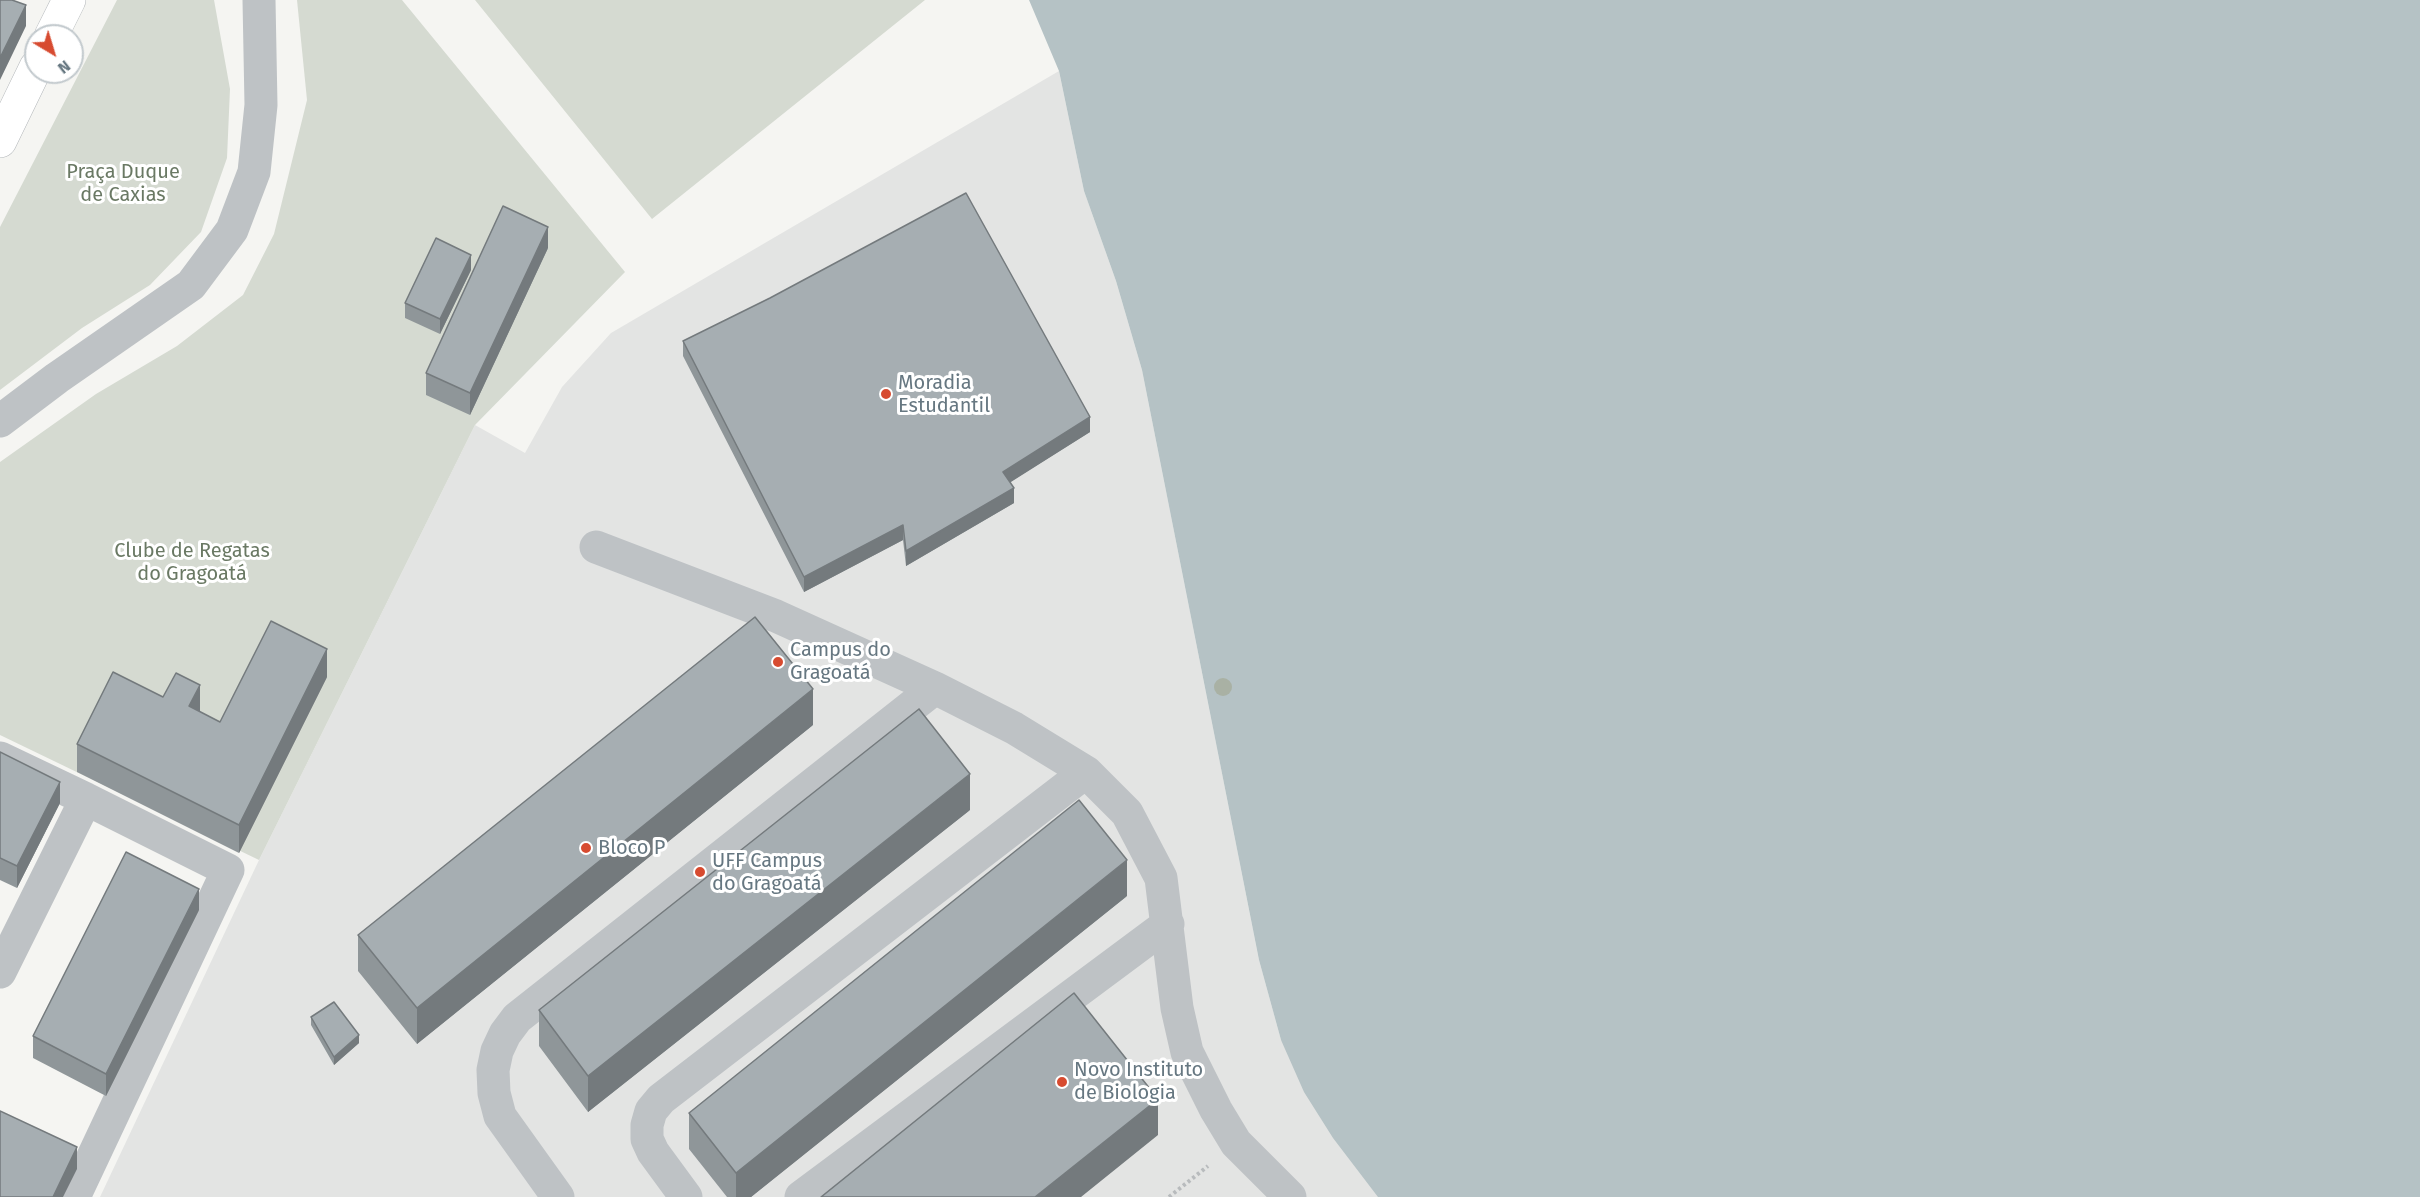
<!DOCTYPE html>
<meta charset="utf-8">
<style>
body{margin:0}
#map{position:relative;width:2420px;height:1197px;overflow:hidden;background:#f5f5f2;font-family:"Fira Sans",sans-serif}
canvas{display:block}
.north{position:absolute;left:24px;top:24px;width:60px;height:60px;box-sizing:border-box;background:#fff;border:2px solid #c2c9cd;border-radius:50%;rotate:142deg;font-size:16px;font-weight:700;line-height:24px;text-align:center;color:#667781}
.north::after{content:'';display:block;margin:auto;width:21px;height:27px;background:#d74b30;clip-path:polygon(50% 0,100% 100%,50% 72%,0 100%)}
</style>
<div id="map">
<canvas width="2420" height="1197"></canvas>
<div class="north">N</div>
</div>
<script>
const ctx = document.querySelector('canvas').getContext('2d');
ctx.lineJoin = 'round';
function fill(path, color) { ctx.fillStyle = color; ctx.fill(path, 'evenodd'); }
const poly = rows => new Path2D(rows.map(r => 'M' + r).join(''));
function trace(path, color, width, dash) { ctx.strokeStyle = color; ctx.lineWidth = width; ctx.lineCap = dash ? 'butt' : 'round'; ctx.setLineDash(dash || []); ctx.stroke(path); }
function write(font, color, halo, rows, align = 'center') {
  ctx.font = font + ' "Fira Sans",sans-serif'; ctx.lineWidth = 6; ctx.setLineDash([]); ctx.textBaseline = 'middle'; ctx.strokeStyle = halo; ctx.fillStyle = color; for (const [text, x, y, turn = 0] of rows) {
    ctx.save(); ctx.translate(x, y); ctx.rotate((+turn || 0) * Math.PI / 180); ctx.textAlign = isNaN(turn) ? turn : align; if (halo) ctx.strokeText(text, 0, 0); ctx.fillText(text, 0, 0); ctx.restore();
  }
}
const built = poly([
 [1059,71,1084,191,1116,281,1142,370,1259,960,1281,1040,1420,1197,100,1197,259,860,475,425,525,453,562,387,611,333]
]);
const green = poly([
 [117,0,214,0,230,89,227,158,201,232,150,285,82,328,0,390,0,227],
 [297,0,402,0,625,272,475,425,259,860,0,735,0,462,96,394,177,346,243,295,274,234,307,100],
 [475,0,925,0,652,219]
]);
const water = poly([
 [1029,0,2420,0,2420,1197,1378,1197,1333,1138,1304,1092,1281,1040,1259,960,1142,370,1116,281,1084,191,1059,71]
]);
const path = poly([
 [1169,1197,1208,1166]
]);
const minor = poly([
 [0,421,57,378,191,285,232,230,254,172,261,105,259,0],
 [596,547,776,616,935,688,1014,728,1086,772,1127,813,1161,878,1177,1008,1187,1052,1216,1110,1236,1143,1290,1197],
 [0,758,86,799],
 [0,972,86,799,228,870,74,1197],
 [558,1197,500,1116,494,1093,493,1070,497,1051,505,1034,517,1018,935,688],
 [686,1197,653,1152,647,1139,647,1125,651,1111,661,1099,1086,772],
 [801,1197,1168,924]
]);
const major = poly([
 [51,36,69,0],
 [0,141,36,67]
]);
const trees = [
 [1223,687]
];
const wall = poly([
 [548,248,470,415,426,395,426,373],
 [471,270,440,334,405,318,405,303],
 [683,341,1090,432,1010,482,1014,503,906,566,903,540,804,592,683,356],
 [327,677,239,853,77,772,77,744,163,697,200,712,220,722],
 [813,725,417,1044,358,971,358,935],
 [0,752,60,803,17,888,0,880],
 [970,810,588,1112,539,1046,539,1010],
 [1127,896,751,1197,727,1197,689,1149,689,1113],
 [199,910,106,1096,33,1058,33,1036],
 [311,1017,359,1043,334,1065,311,1025]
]);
const shadedWall = poly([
 [26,5,26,26,0,80,0,58],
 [548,227,548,248,470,415,470,393],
 [471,255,471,270,440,334,440,319],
 [1090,417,1090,432,1003,487,1003,472],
 [1014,488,1014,503,906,566,906,551],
 [903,525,903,540,804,592,804,577],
 [327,649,327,677,239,853,239,825],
 [200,685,200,712,189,706],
 [813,689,813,725,417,1044,417,1008],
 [970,774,970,810,588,1112,588,1076],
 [60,782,60,803,17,888,17,866],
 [1127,860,1127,896,751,1197,736,1197,736,1173],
 [199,889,199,910,106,1096,106,1074],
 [359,1035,359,1043,334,1065,334,1057],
 [1158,1099,1158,1135,1081,1197,1035,1197],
 [77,1147,77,1169,63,1197,53,1197]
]);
const building = poly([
 [0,0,12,0,26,5,0,58,0,0],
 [966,193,1090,417,1003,472,1014,488,906,551,903,525,804,577,683,341,770,298,966,193],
 [503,206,548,227,470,393,426,373,503,206],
 [436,238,471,255,440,319,405,303,436,238],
 [755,617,813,689,417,1008,358,935,755,617],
 [271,621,327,649,239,825,77,744,113,672,163,697,176,673,200,685,189,706,220,722,271,621],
 [919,709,970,774,588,1076,539,1010,919,709],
 [0,752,60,782,17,866,0,858,0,752],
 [1079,800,1127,860,736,1173,689,1113,1079,800],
 [126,852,199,889,106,1074,33,1036,126,852],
 [1074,993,1158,1099,1035,1197,821,1197,1074,993],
 [334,1002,359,1035,334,1057,311,1017,334,1002],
 [0,1111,77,1147,53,1197,0,1197,0,1111]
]);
const markers = [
 [886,394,6,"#d74b30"],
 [778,662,6,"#d74b30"],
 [586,848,6,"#d74b30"],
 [700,872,6,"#d74b30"],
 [1062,1082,6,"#d74b30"]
];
const parkNames = [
 ["Praça Duque",123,172],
 ["de Caxias",123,195],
 ["Clube de Regatas",192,551],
 ["do Gragoatá",192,574]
];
const poiNames = [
 ["Moradia",898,383],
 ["Estudantil",898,406],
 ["Campus do",790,650],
 ["Gragoatá",790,673],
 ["Bloco P",598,848],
 ["UFF Campus",712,861],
 ["do Gragoatá",712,884],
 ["Novo Instituto",1074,1070],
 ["de Biologia",1074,1093]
];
fill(built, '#e3e4e3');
fill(green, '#d5dad1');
fill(water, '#b5c2c5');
trace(major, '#b2b6b9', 34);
trace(path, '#b8bbbd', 4, [3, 3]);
trace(minor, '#bec2c5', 33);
trace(major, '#fff', 33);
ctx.fillStyle = '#a9b1a4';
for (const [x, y] of trees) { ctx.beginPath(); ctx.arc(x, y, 9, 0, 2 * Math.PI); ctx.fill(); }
fill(wall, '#8f9699');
fill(shadedWall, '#747a7d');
fill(building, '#a6aeb2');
trace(building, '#747a7d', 1.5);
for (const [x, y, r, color] of markers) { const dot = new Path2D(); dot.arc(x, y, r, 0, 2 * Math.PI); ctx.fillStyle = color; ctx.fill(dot); trace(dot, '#fff', 2); }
write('20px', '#6a7964', '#fff', parkNames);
write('20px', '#667781', '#fff', poiNames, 'left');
</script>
